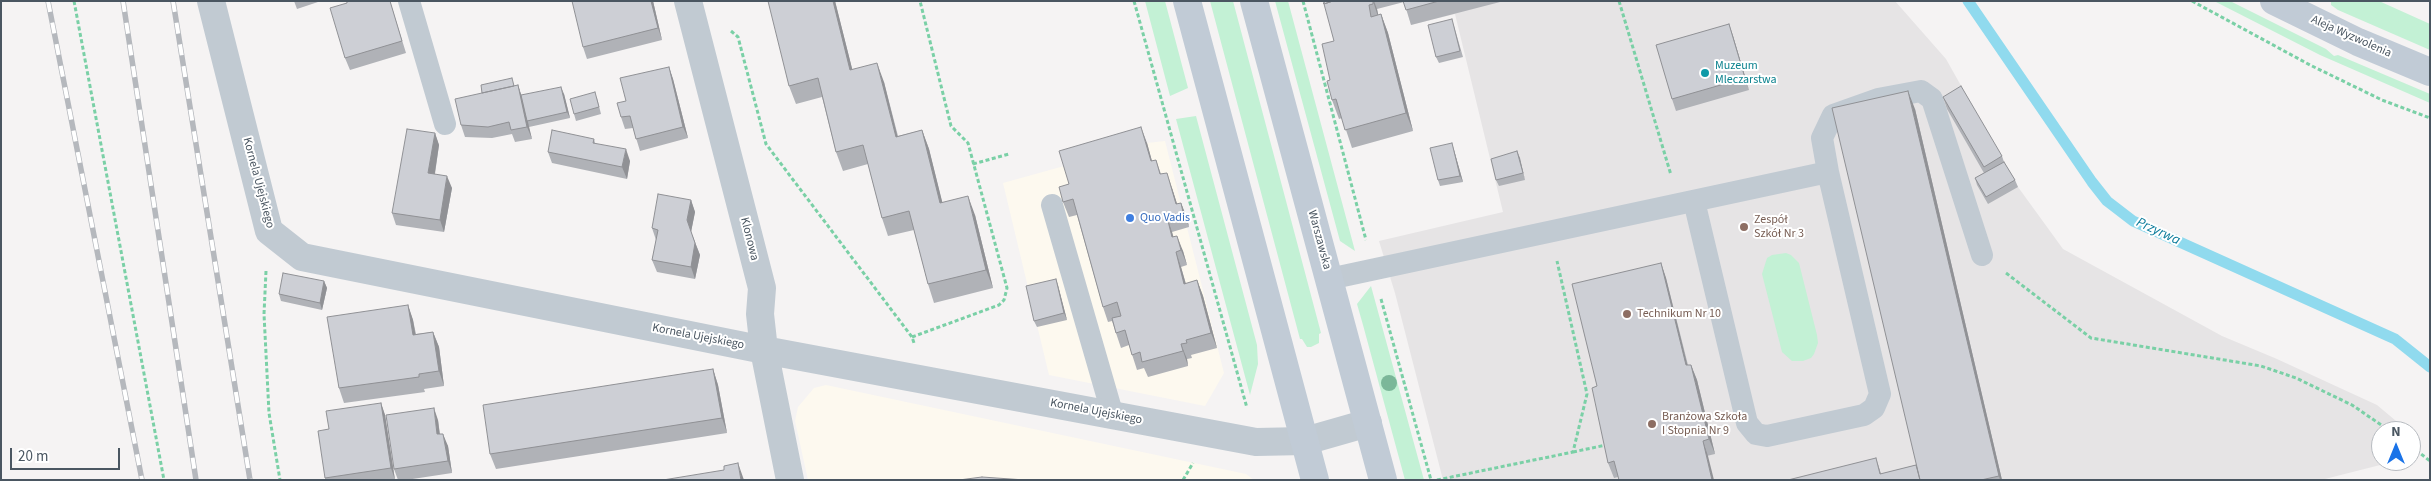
<!DOCTYPE html>
<meta charset="utf-8">
<style>
body{margin:0}
#map{position:relative;width:2431px;height:481px;overflow:hidden;background:#f5f3f3;font-family:"Source Sans 3",sans-serif}
canvas{display:block}
.frame{position:absolute;inset:0;border:2px solid #4a5661;pointer-events:none}
.north{position:absolute;left:2371px;top:421px;width:50px;height:50px;box-sizing:border-box;background:#fff;border:1px solid #b7bbc0;border-radius:50%;rotate:0deg;font-size:14px;font-weight:700;line-height:20px;text-align:center;color:#4a5661}
.north::after{content:'';display:block;margin:auto;width:18px;height:22px;background:#1a73e8;clip-path:polygon(50% 0,100% 100%,50% 72%,0 100%)}
.scale{position:absolute;left:10px;top:448px;width:110px;height:22px;box-sizing:border-box;border:2px solid #4a5661;border-top:0;padding-left:6px;font-size:15px;line-height:18px;white-space:nowrap;color:#4a5661;-webkit-text-stroke:4px #fff;paint-order:stroke}
</style>
<div id="map">
<canvas width="2431" height="481"></canvas>
<div class="frame"></div>
<div class="north">N</div>
<div class="scale">20 m</div>
</div>
<script>
const ctx = document.querySelector('canvas').getContext('2d');
ctx.lineJoin = 'round';
function fill(path, color) { ctx.fillStyle = color; ctx.fill(path, 'evenodd'); }
const poly = rows => new Path2D(rows.map(r => 'M' + r).join(''));
function trace(path, color, width, dash) { ctx.strokeStyle = color; ctx.lineWidth = width; ctx.lineCap = dash ? 'butt' : 'round'; ctx.setLineDash(dash || []); ctx.stroke(path); }
function write(font, color, halo, rows, align = 'center') {
  ctx.font = font + ' "Source Sans 3",sans-serif'; ctx.lineWidth = 4; ctx.setLineDash([]); ctx.textBaseline = 'middle'; ctx.strokeStyle = halo; ctx.fillStyle = color; for (const [text, x, y, turn = 0] of rows) {
    ctx.save(); ctx.translate(x, y); ctx.rotate((+turn || 0) * Math.PI / 180); ctx.textAlign = isNaN(turn) ? turn : align; if (halo) ctx.strokeText(text, 0, 0); ctx.fillText(text, 0, 0); ctx.restore();
  }
}
const commercial = poly([
 [1165,141,1224,373,1205,406,1049,375,1003,183,1147,143],
 [826,385,1246,474,1254,480,808,480,795,421,798,407,814,388]
]);
const education = poly([
 [1327,1,1895,1,1946,59,2018,187,2063,249,2222,336,2277,359,2377,405,2408,431,2381,431,2381,461,2396,461,2321,480,1443,480,1395,293,1379,241,1503,212,1455,14,1411,25,1405,2]
]);
const green = poly([
 [1145,1,1165,1,1188,88,1170,96],
 [1210,1,1233,1,1321,333,1319,334,1319,343,1311,347,1307,347,1302,339,1300,339],
 [1275,1,1288,1,1355,251,1340,241],
 [2214,1,2230,1,2326,49,2334,56,2338,55,2430,94,2430,103,2320,55],
 [2331,1,2379,1,2430,24,2430,50,2338,10,2331,5],
 [1196,116,1257,345,1258,364,1250,395,1176,119],
 [1786,253,1791,255,1799,263,1817,335,1818,343,1814,354,1811,358,1803,361,1792,361,1782,352,1762,274,1767,258,1772,255],
 [1371,286,1424,480,1405,480,1363,325,1357,304]
]);
const stream = poly([
 [1968,1,2092,182,2107,201,2133,221,2395,339,2430,367]
]);
const path = poly([
 [74,1,164,480],
 [1134,1,1247,408],
 [1303,1,1366,240],
 [1619,1,1671,175],
 [2192,1,2310,65,2382,100,2430,118],
 [731,31,738,37,766,144,912,337,914,343],
 [973,164,1009,154],
 [266,271,264,314,269,413,280,480],
 [2006,273,2091,338,2261,366,2296,378,2352,405,2390,431],
 [1381,299,1431,480],
 [912,337,999,305,1004,300,1007,288,968,143,951,126,920,1],
 [2411,446,2430,461],
 [1573,452,1606,445],
 [1183,480,1193,463],
 [1437,480,1573,452,1587,394,1557,261]
]);
const lane = poly([
 [409,1,445,124],
 [1694,201,1747,423,1756,434,1767,436,1864,415,1874,408,1880,394,1828,172],
 [1052,205,1113,416],
 [1329,279,1828,172,1822,138,1833,115,1878,99,1921,91,1932,99,1982,255]
]);
const street = poly([
 [211,1,269,231,302,257,764,350,1256,442,1305,441,1368,423],
 [688,1,762,288,760,314,764,350,790,480]
]);
const secondary = poly([
 [1187,1,1315,480],
 [1254,1,1383,480],
 [2274,1,2358,42,2430,72]
]);
const rail = poly([
 [48,1,142,480],
 [123,1,196,480],
 [173,1,250,480]
]);
const trees = [
 [1389,383]
];
const wall = poly([
 [294,1,321,1,297,9],
 [347,1,390,1,406,53,350,70,345,58],
 [653,1,662,40,587,59,583,47],
 [835,1,852,69,884,82,898,136,922,130,929,149,942,202,975,215,993,288,934,303,928,284,914,230,888,236,882,218,868,164,843,171,836,152,822,97,796,104,789,86],
 [1325,1,1504,1,1411,25,1404,2,1377,9,1378,15,1381,14,1388,33,1413,131,1352,148,1342,118,1339,119,1332,100,1330,80,1334,41],
 [1729,24,1733,36,1749,90,1676,111,1672,99],
 [1454,26,1463,57,1439,63,1436,57],
 [669,67,673,79,688,138,640,151,633,128,625,129,621,117,626,101],
 [518,85,521,95,564,94,570,118,529,127,528,125,532,139,515,142,512,134,492,138,465,137,461,125,515,86],
 [1943,97,2002,156,2004,162,2015,180,2018,187,1988,204,1977,185,1975,178,1984,173,1947,109],
 [597,98,601,114,576,121,574,114],
 [1915,109,2002,480,1788,480,1881,474,1916,465],
 [435,133,439,145,435,174,452,188,444,232,396,225,392,213],
 [594,139,595,143,630,161,627,179,552,163,548,152],
 [1147,143,1152,161,1156,160,1161,174,1172,188,1177,204,1181,203,1187,218,1189,227,1172,232,1173,237,1183,251,1187,265,1181,267,1186,284,1197,280,1203,296,1217,348,1191,355,1192,358,1187,359,1188,366,1148,377,1144,368,1137,370,1129,345,1121,348,1112,321,1108,322,1103,307,1077,215,1069,217,1063,202,1069,184],
 [1454,150,1463,182,1440,186,1438,180],
 [1517,151,1525,180,1499,186,1496,180],
 [691,200,695,212,691,232,700,255,695,279,657,272,652,260,656,240,652,228],
 [1661,263,1666,278,1688,365,1691,365,1697,380,1715,454,1614,478,1608,463,1597,386],
 [1056,279,1067,320,1037,327,1034,321],
 [324,281,327,288,322,310,281,301,279,294],
 [408,305,413,320,416,334,433,332,439,347,444,386,424,389,425,392,344,403,339,388],
 [713,369,718,385,727,433,496,469,490,454],
 [381,403,385,415,395,480,325,480,325,478],
 [438,420,440,434,448,446,452,473,406,480,398,480,394,469]
]);
const shadedWall = poly([
 [651,1,653,1,662,40,658,28],
 [833,1,835,1,857,88,850,70],
 [1373,1,1374,1,1377,9,1380,23],
 [1381,14,1388,33,1413,131,1406,113],
 [1729,24,1733,36,1749,90,1745,78],
 [877,63,884,82,902,155,896,137],
 [669,67,673,79,688,138,683,127],
 [518,85,522,97,532,139,527,127],
 [561,87,564,94,570,118,567,112],
 [1908,91,1915,109,2002,480,2000,480,1999,476],
 [1141,127,1147,143,1156,176,1151,161],
 [922,130,929,149,947,221,940,203],
 [435,133,439,145,433,185,428,173],
 [1452,143,1454,150,1463,182,1460,176],
 [626,149,630,161,627,179,622,167],
 [1517,151,1520,158,1525,180,1523,173],
 [1167,173,1172,188,1180,213,1176,204],
 [447,176,452,188,444,232,440,220],
 [968,196,975,215,993,288,986,270],
 [691,200,695,212,691,232,700,255,695,279,691,267,687,220],
 [1181,203,1187,218,1189,227,1183,212],
 [1167,217,1172,232,1178,252,1172,237],
 [1177,236,1183,251,1187,265,1181,250],
 [1176,252,1181,267,1190,299,1184,284],
 [1661,263,1666,278,1691,380,1686,365],
 [1056,279,1058,285,1067,320,1064,313],
 [1197,280,1203,296,1217,348,1211,333],
 [324,281,327,288,322,310,320,303],
 [408,305,413,320,418,350,413,335],
 [433,332,439,347,444,386,439,371],
 [1181,344,1187,359,1188,366,1183,351],
 [1691,365,1697,380,1715,454,1709,439],
 [713,369,718,385,727,433,722,418],
 [381,403,385,415,395,480,391,468],
 [434,408,438,420,441,446,437,434],
 [443,434,448,446,452,473,448,461],
 [1703,441,1708,456,1714,480,1712,480],
 [1876,458,1881,474,1880,474],
 [738,463,744,480,741,480]
]);
const building = poly([
 [347,1,390,1,402,41,345,58,330,8,347,3,347,1],
 [572,1,651,1,658,28,583,47,572,1],
 [768,1,833,1,850,70,877,63,896,137,922,130,940,203,968,196,986,270,928,284,909,211,882,218,863,145,836,152,818,78,789,86,768,1],
 [1325,1,1333,1,1324,4,1323,3,1325,2,1325,1],
 [1333,1,1373,1,1373,4,1369,5,1371,17,1381,14,1406,113,1345,130,1336,99,1332,100,1327,81,1330,80,1322,44,1334,41,1324,4,1333,1],
 [1403,1,1439,1,1406,10,1403,1],
 [1452,19,1460,51,1436,57,1428,25,1452,19],
 [1729,24,1745,78,1672,99,1656,45,1729,24],
 [669,67,683,127,636,139,630,116,621,117,617,103,626,101,620,78,669,67],
 [512,78,514,86,482,93,481,85,512,78],
 [518,85,527,127,511,130,509,122,488,127,461,125,455,99,518,85],
 [1961,86,2002,156,1984,167,1943,97,1961,86],
 [561,87,567,112,527,121,521,95,561,87],
 [1908,91,1999,476,1981,480,1920,480,1832,108,1908,91],
 [595,92,599,107,574,114,570,99,595,92],
 [1141,127,1151,161,1156,160,1160,174,1167,173,1176,204,1181,203,1183,212,1167,217,1172,237,1177,236,1181,250,1176,252,1184,284,1197,280,1211,333,1186,340,1187,343,1181,344,1183,351,1142,362,1140,352,1132,355,1125,330,1116,333,1112,318,1121,316,1117,302,1103,307,1073,199,1063,202,1059,187,1069,184,1059,151,1141,127],
 [407,129,435,133,428,173,447,176,440,220,392,213,407,129],
 [552,130,594,139,593,143,626,149,622,167,548,152,552,130],
 [1452,143,1460,176,1438,180,1430,148,1452,143],
 [1517,151,1523,173,1496,180,1491,159,1517,151],
 [2004,162,2015,180,1986,197,1975,178,2004,162],
 [658,194,691,200,687,220,695,243,691,267,652,260,658,230,652,228,658,194],
 [1661,263,1686,365,1691,365,1709,439,1703,441,1712,480,1619,480,1614,461,1608,463,1592,388,1597,386,1572,284,1661,263],
 [283,273,324,281,320,303,279,294,283,273],
 [1056,279,1064,313,1034,321,1026,286,1056,279],
 [408,305,413,335,433,332,439,371,419,374,419,377,339,388,327,317,408,305],
 [713,369,722,418,490,454,483,405,713,369],
 [381,403,391,468,325,478,318,431,329,429,326,411,381,403],
 [434,408,437,434,443,434,448,461,394,469,386,415,434,408],
 [1876,458,1880,474,1916,465,1920,480,1788,480,1876,458],
 [738,463,741,480,663,480,724,470,724,466,738,463],
 [982,477,1025,480,959,480,982,477]
]);
const markers = [
 [1705,73,5,"#0f9aa8"],
 [1130,218,5,"#3f7fe0"],
 [1744,227,5,"#8d6e63"],
 [1627,314,5,"#8d6e63"],
 [1652,424,5,"#8d6e63"]
];
const streetNames = [
 ["Aleja Wyzwolenia",2351,37,24],
 ["Kornela Ujejskiego",258,183,75],
 ["Klonowa",749,239,76],
 ["Warszawska",1319,240,75],
 ["Kornela Ujejskiego",698,337,11],
 ["Kornela Ujejskiego",1096,412,11]
];
const cultureNames = [
 ["Muzeum",1715,66],
 ["Mleczarstwa",1715,80]
];
const shopNames = [
 ["Quo Vadis",1140,218]
];
const educationNames = [
 ["Zespół",1754,220],
 ["Szkół Nr 3",1754,234],
 ["Technikum Nr 10",1637,314],
 ["Branżowa Szkoła",1662,417],
 ["I Stopnia Nr 9",1662,431]
];
const waterNames = [
 ["Przyrwa",2158,232,25]
];
fill(commercial, '#fdf9ef');
fill(education, '#e6e4e5');
fill(green, '#c3f1d5');
trace(stream, '#90daee', 11);
trace(path, '#7ad0a6', 3, [4, 2.5]);
trace(lane, '#c1cad2', 22);
trace(street, '#c1cad2', 28);
trace(secondary, '#c1cbd6', 28);
trace(rail, '#b5b8bd', 5.5);
trace(rail, '#fff', 4, [11]);
ctx.fillStyle = '#7bb799';
for (const [x, y] of trees) { ctx.beginPath(); ctx.arc(x, y, 8, 0, 2 * Math.PI); ctx.fill(); }
fill(wall, '#b0b2b7');
fill(shadedWall, '#909195');
fill(building, '#cdcfd5');
trace(building, '#909195', 1);
for (const [x, y, r, color] of markers) { const dot = new Path2D(); dot.arc(x, y, r, 0, 2 * Math.PI); ctx.fillStyle = color; ctx.fill(dot); trace(dot, '#fff', 2); }
write('12px', '#4a5661', '#fff', streetNames);
write('12px', '#0d838f', '#fff', cultureNames, 'left');
write('12px', '#366cbe', '#fff', shopNames, 'left');
write('12px', '#785e54', '#fff', educationNames, 'left');
write('italic 14px', '#0c7c9b', '#fff', waterNames);
</script>
